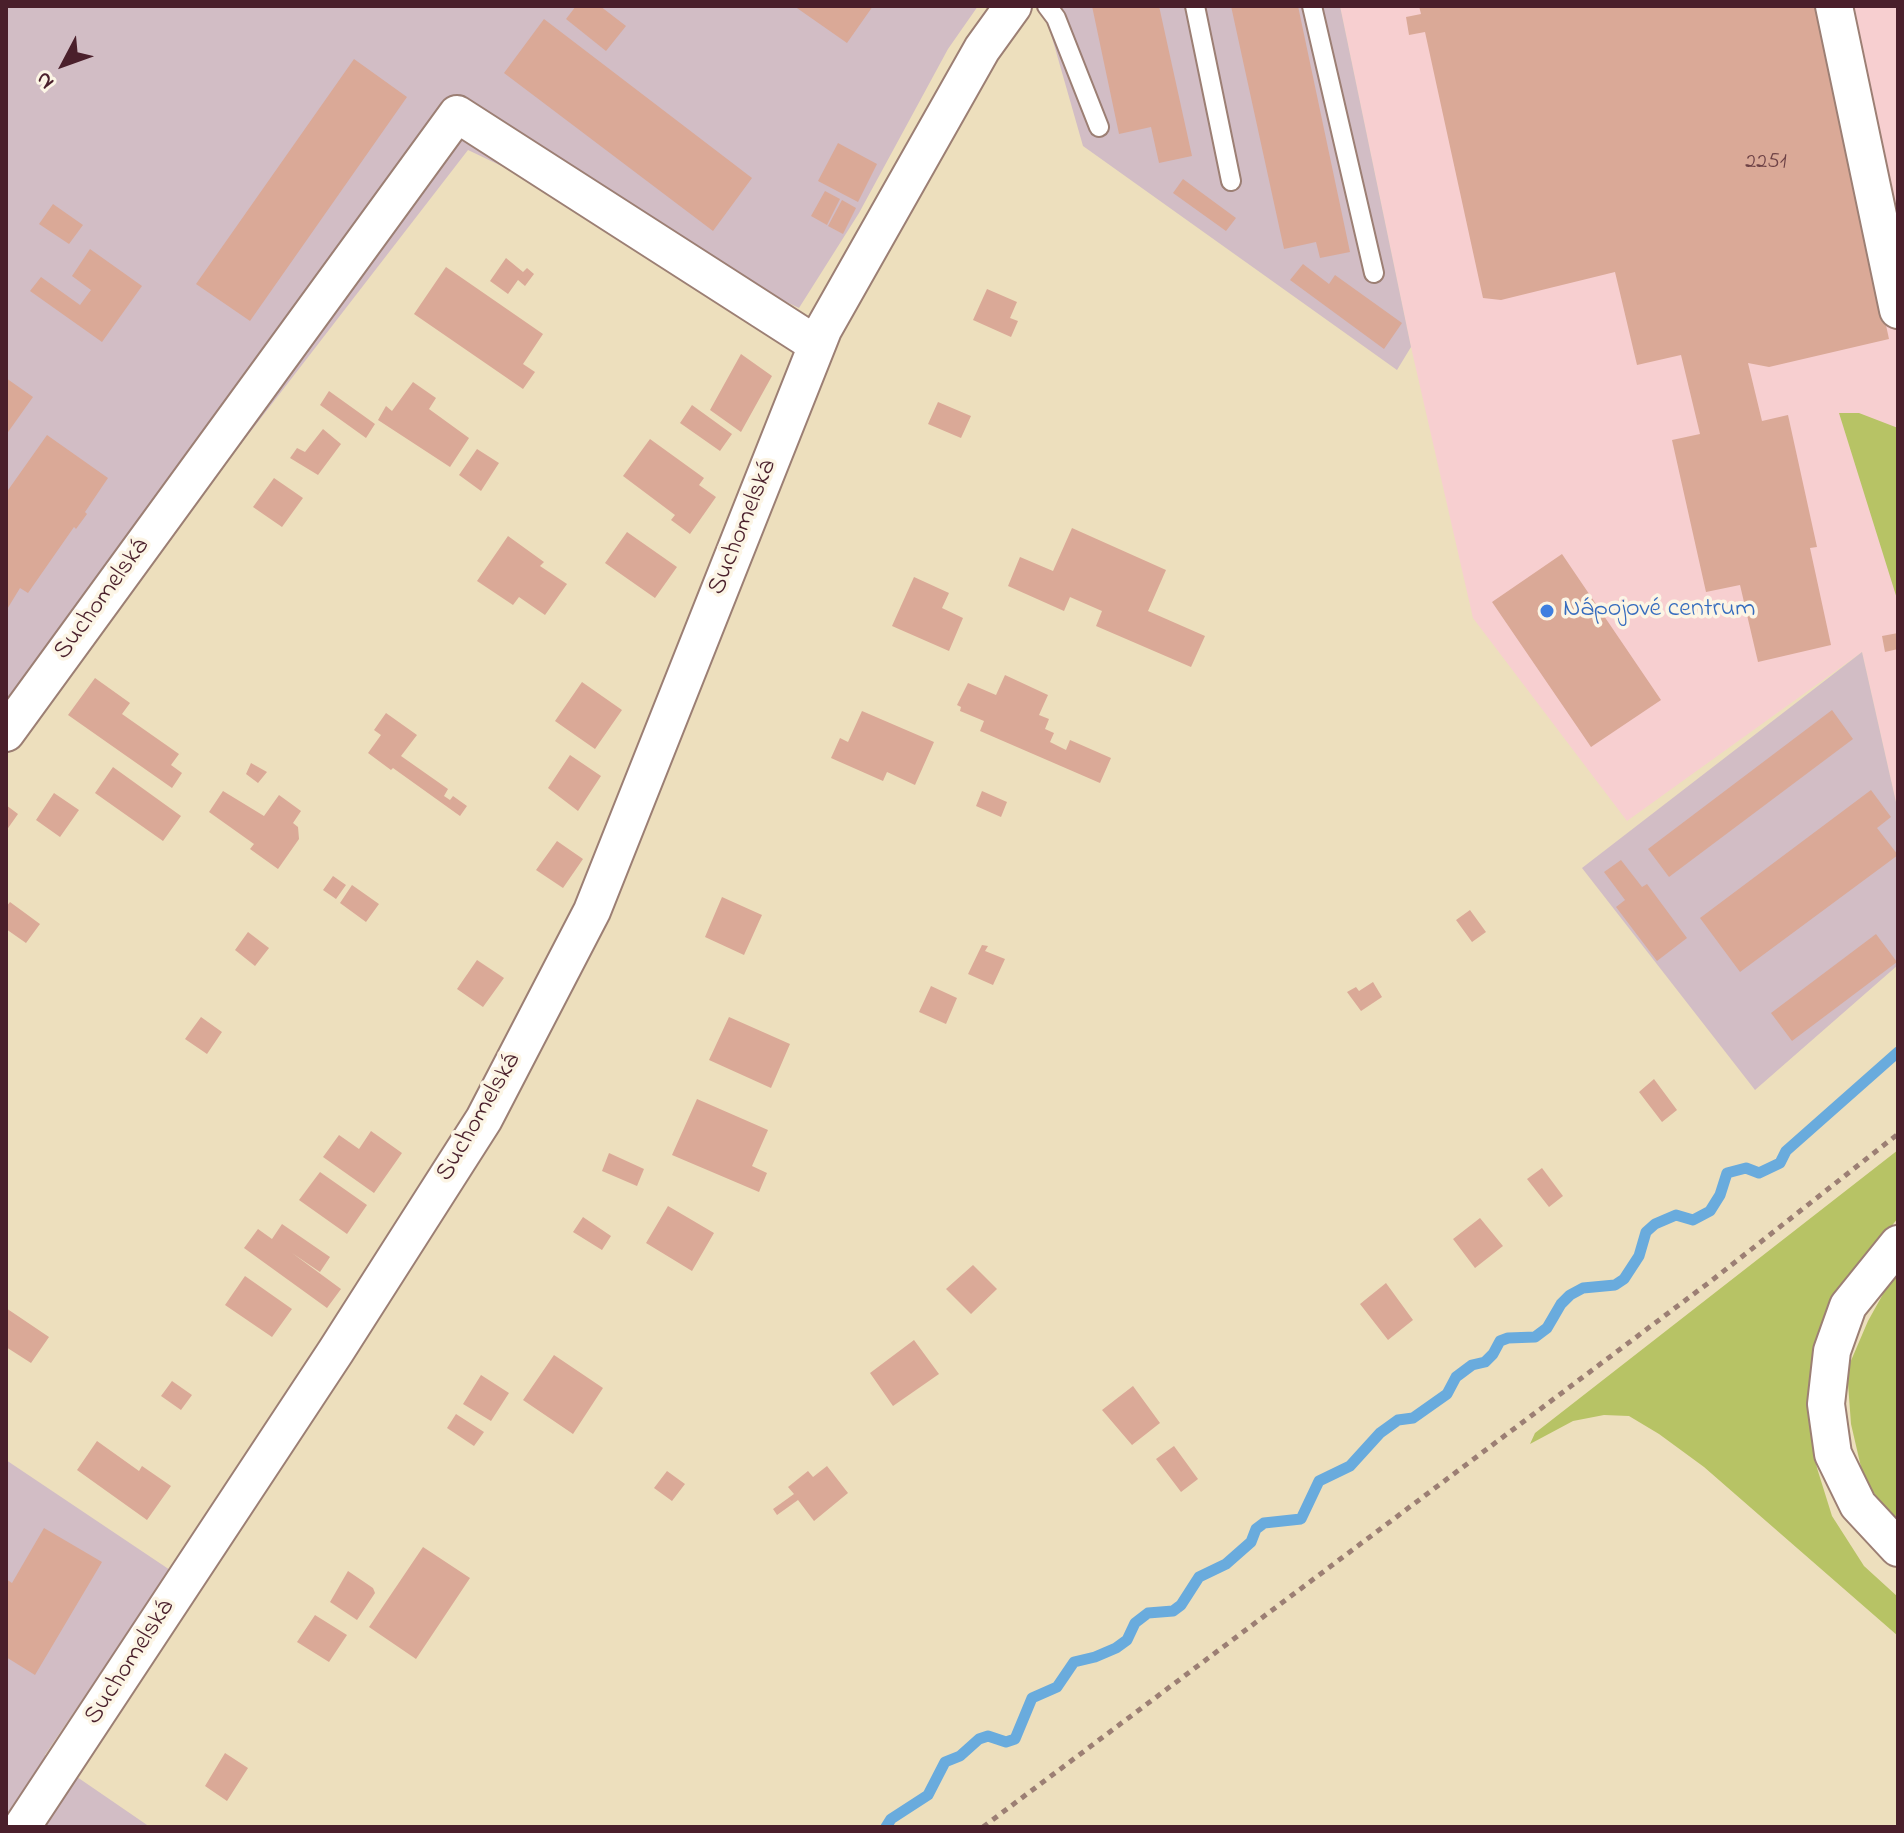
<!DOCTYPE html>
<meta charset="utf-8">
<style>
body{margin:0}
#map{position:relative;width:1904px;height:1833px;overflow:hidden;background:#eddfbd;font-family:"Indie Flower",sans-serif}
canvas{display:block}
.frame{position:absolute;inset:0;border:8px solid #4a1f2b;pointer-events:none}
.north{position:absolute;left:24px;top:24px;width:80px;height:80px;-webkit-text-stroke:6px #fcf5e5;paint-order:stroke;rotate:229deg;font-size:22px;font-weight:700;line-height:32px;text-align:center;color:#4a1f2b}
.north::after{content:'';display:block;margin:auto;width:28px;height:36px;background:#4a1f2b;clip-path:polygon(50% 0,100% 100%,50% 72%,0 100%)}
</style>
<div id="map">
<canvas width="1904" height="1833"></canvas>
<div class="frame"></div>
<div class="north">N</div>
</div>
<script>
const ctx = document.querySelector('canvas').getContext('2d');
ctx.lineJoin = 'round';
function fill(path, color) { ctx.fillStyle = color; ctx.fill(path, 'evenodd'); }
const poly = rows => new Path2D(rows.map(r => 'M' + r).join(''));
function trace(path, color, width, dash) { ctx.strokeStyle = color; ctx.lineWidth = width; ctx.lineCap = dash ? 'butt' : 'round'; ctx.setLineDash(dash || []); ctx.stroke(path); }
function write(font, color, halo, rows, align = 'center') {
  ctx.font = font + ' "Indie Flower",sans-serif'; ctx.lineWidth = 7; ctx.setLineDash([]); ctx.textBaseline = 'middle'; ctx.strokeStyle = halo; ctx.fillStyle = color; for (const [text, x, y, turn = 0] of rows) {
    ctx.save(); ctx.translate(x, y); ctx.rotate((+turn || 0) * Math.PI / 180); ctx.textAlign = isNaN(turn) ? turn : align; if (halo) ctx.strokeText(text, 0, 0); ctx.fillText(text, 0, 0); ctx.restore();
  }
}
const built = poly([
 [1340,6,1898,6,1898,811,1862,652,1627,821,1473,618,1411,347]
]);
const industrial = poly([
 [6,6,978,6,948,49,859,213,799,308,468,150,6,748],
 [1043,6,1340,6,1411,347,1397,370,1083,146],
 [1862,652,1898,811,1898,965,1755,1090,1582,868],
 [6,1460,170,1570,45,1755,150,1827,6,1827]
]);
const green = poly([
 [1839,413,1859,413,1898,428,1898,602],
 [1898,1150,1898,1218,1831,1302,1810,1374,1810,1423,1817,1468,1832,1516,1864,1566,1898,1597,1898,1636,1704,1467,1659,1434,1629,1416,1604,1415,1573,1421,1530,1444,1535,1433],
 [1898,1267,1898,1525,1864,1480,1851,1424,1847,1370,1868,1321]
]);
const stream = poly([
 [886,1827,891,1819,928,1795,945,1762,960,1756,979,1739,988,1736,1006,1742,1015,1739,1032,1698,1057,1687,1074,1662,1095,1657,1116,1648,1127,1640,1135,1623,1148,1613,1173,1611,1181,1605,1199,1577,1226,1564,1251,1542,1256,1529,1264,1523,1301,1519,1319,1481,1350,1466,1380,1433,1398,1420,1413,1418,1447,1394,1456,1377,1472,1365,1485,1362,1493,1354,1500,1341,1508,1338,1535,1337,1547,1328,1561,1304,1570,1295,1583,1288,1615,1285,1624,1279,1639,1256,1646,1232,1655,1224,1676,1215,1693,1220,1710,1211,1720,1195,1727,1173,1746,1168,1759,1173,1780,1163,1786,1151,1898,1052]
]);
const building = poly([
 [576,6,600,6,626,26,606,51,566,19],
 [794,6,873,6,847,43],
 [1092,6,1159,6,1192,156,1159,163,1151,127,1119,134],
 [1231,6,1298,6,1350,252,1320,258,1316,242,1284,249],
 [1419,6,1817,6,1889,339,1769,367,1748,363,1762,421,1788,415,1817,547,1810,548,1831,645,1758,662,1740,585,1706,592,1672,440,1700,434,1681,355,1637,365,1615,272,1501,300,1483,298,1425,32,1409,35,1406,17,1421,14],
 [544,19,752,178,713,231,504,73],
 [354,59,407,97,250,321,196,284],
 [838,143,877,164,858,202,818,181],
 [1183,179,1236,218,1226,231,1173,193],
 [825,191,840,199,827,225,811,216],
 [842,200,856,208,843,234,828,226],
 [53,204,83,225,69,244,39,224],
 [90,249,142,286,102,342,30,291,41,277,80,305,91,290,72,276],
 [506,258,523,272,527,268,534,274,525,286,518,280,508,294,490,281],
 [1303,264,1329,284,1335,275,1402,323,1384,349,1290,280],
 [446,267,543,334,523,364,535,372,523,389,414,314],
 [987,289,1017,302,1010,318,1018,321,1011,337,973,320],
 [741,354,772,376,741,432,710,410],
 [6,378,33,397,6,435],
 [413,382,436,398,429,409,469,438,450,467,378,420,386,406,392,411],
 [329,391,375,424,366,438,320,405],
 [938,402,971,416,961,438,928,424],
 [692,405,732,434,720,451,680,423],
 [323,429,341,444,318,475,290,458,297,448,305,452],
 [47,435,108,478,85,512,87,514,76,529,74,527,28,593,20,588,6,611,6,493],
 [650,439,704,478,699,485,716,497,690,534,671,520,675,515,623,476],
 [477,449,499,463,481,491,459,475],
 [274,478,303,498,282,527,253,507],
 [1072,528,1166,570,1148,611,1205,636,1191,667,1096,626,1102,611,1070,597,1064,611,1008,586,1020,557,1053,571],
 [627,532,677,567,655,598,605,563],
 [508,536,544,562,540,566,567,584,545,615,519,597,513,605,477,581],
 [1562,554,1661,700,1591,747,1492,602],
 [914,577,949,593,942,608,963,618,949,651,892,626],
 [1898,633,1898,649,1885,652,1882,636],
 [1005,675,1048,695,1039,715,1049,719,1045,729,1054,733,1050,742,1066,750,1070,740,1111,758,1100,783,980,731,984,721,960,711,961,707,957,705,968,683,996,695],
 [95,678,130,703,122,714,179,754,171,765,182,773,172,788,68,715],
 [582,682,622,710,595,749,555,721],
 [1832,710,1853,739,1669,877,1648,849],
 [862,711,934,742,915,785,887,772,883,781,831,758,840,738,848,742],
 [386,713,417,735,401,756,448,789,444,796,450,800,453,796,467,806,460,816,393,768,391,770,368,753,381,735,374,730],
 [570,755,601,776,578,811,548,788],
 [251,763,267,772,258,783,246,774],
 [113,767,181,816,163,841,95,793],
 [1871,790,1891,817,1877,828,1898,855,1740,972,1700,918],
 [223,791,264,816,279,795,301,811,293,823,298,827,299,839,278,869,250,849,254,844,209,812],
 [982,791,1007,802,1001,817,976,806],
 [54,793,79,810,60,837,36,820],
 [6,805,18,814,6,831],
 [557,841,583,859,563,888,536,870],
 [1621,860,1642,887,1647,884,1687,938,1657,961,1616,907,1625,900,1604,872],
 [333,876,346,885,336,899,323,890],
 [352,885,379,904,366,922,340,903],
 [722,897,762,915,744,955,705,937],
 [10,902,40,924,26,943,6,929,6,907],
 [1470,910,1486,932,1472,942,1456,920],
 [248,932,269,948,255,966,235,950],
 [1876,934,1897,962,1792,1041,1771,1013],
 [982,945,988,946,985,951,1005,959,993,985,968,974],
 [477,960,504,978,483,1007,457,989],
 [1373,982,1382,997,1361,1011,1347,992,1356,987,1359,991],
 [931,986,957,998,946,1024,919,1012],
 [201,1017,222,1032,207,1054,185,1039],
 [729,1017,790,1044,771,1088,709,1060],
 [1654,1079,1677,1110,1662,1122,1639,1092],
 [697,1099,768,1130,752,1166,767,1173,759,1192,672,1155],
 [371,1131,402,1153,374,1193,323,1157,339,1135,359,1149],
 [609,1153,644,1169,637,1186,602,1171],
 [1542,1168,1563,1196,1549,1207,1527,1179],
 [320,1172,367,1205,347,1234,299,1200],
 [668,1206,714,1233,692,1271,646,1243],
 [583,1217,611,1236,602,1250,573,1232],
 [1480,1218,1503,1246,1475,1268,1453,1239],
 [282,1224,330,1257,320,1272,292,1253,341,1289,327,1308,244,1248,258,1229,272,1239],
 [973,1265,997,1289,971,1314,946,1289],
 [245,1276,292,1309,272,1337,225,1305],
 [1386,1283,1413,1320,1388,1340,1360,1304],
 [6,1308,49,1337,31,1363,6,1347],
 [914,1340,939,1374,893,1406,870,1373],
 [554,1355,603,1388,573,1434,523,1400],
 [481,1375,509,1393,491,1421,463,1404],
 [172,1381,192,1395,181,1410,161,1396],
 [1133,1386,1160,1423,1132,1445,1102,1410],
 [456,1414,484,1432,474,1446,447,1428],
 [97,1441,139,1471,142,1466,171,1486,147,1520,77,1470],
 [1174,1446,1198,1479,1181,1492,1156,1459],
 [827,1466,848,1493,814,1521,798,1500,777,1515,773,1509,794,1494,788,1487,808,1471,813,1477],
 [667,1471,685,1484,672,1501,654,1488],
 [44,1528,102,1562,35,1675,6,1657,6,1579,12,1583],
 [423,1547,470,1578,416,1659,369,1627],
 [348,1571,373,1588,375,1593,357,1620,330,1602],
 [315,1615,347,1635,329,1662,297,1642],
 [225,1753,248,1768,227,1801,205,1786]
]);
const path = poly([
 [983,1827,1711,1281,1898,1134]
]);
const lane = poly([
 [1047,6,1056,18,1099,127],
 [1195,6,1231,181],
 [1312,6,1374,273]
]);
const street = poly([
 [1834,6,1898,310],
 [6,733,457,114,817,345],
 [1898,1244,1848,1306,1832,1351,1826,1404,1833,1454,1858,1505,1898,1548],
 [22,1827,336,1351,484,1119,592,911,823,330,982,49,1013,6]
]);
const markers = [
 [1547,611,8,"#3f7fe0"]
];
const numberNames = [
 ["2251",1766,163]
];
const streetNames = [
 ["Suchomelská",744,528,-68],
 ["Suchomelská",103,600,-54],
 ["Suchomelská",480,1118,-60],
 ["Suchomelská",131,1663,-57]
];
const shopNames = [
 ["Nápojové centrum",1563,611]
];
fill(built, '#f7cfd0');
fill(industrial, '#d2bdc5');
fill(green, '#b7c365');
trace(stream, '#69abdd', 11);
fill(building, '#daa997');
trace(lane, '#9c7f74', 22);
trace(street, '#9c7f74', 40);
trace(path, '#9c7f74', 5, [6, 6]);
trace(lane, '#fff', 18);
trace(street, '#fff', 36);
for (const [x, y, r, color] of markers) { const dot = new Path2D(); dot.arc(x, y, r, 0, 2 * Math.PI); ctx.fillStyle = color; ctx.fill(dot); trace(dot, '#fcf5e5', 3); }
write('22px', '#6e4246', null, numberNames);
write('26px', '#4a1f2b', '#fcf5e5', streetNames);
write('26px', '#366cbe', '#fcf5e5', shopNames, 'left');
</script>
